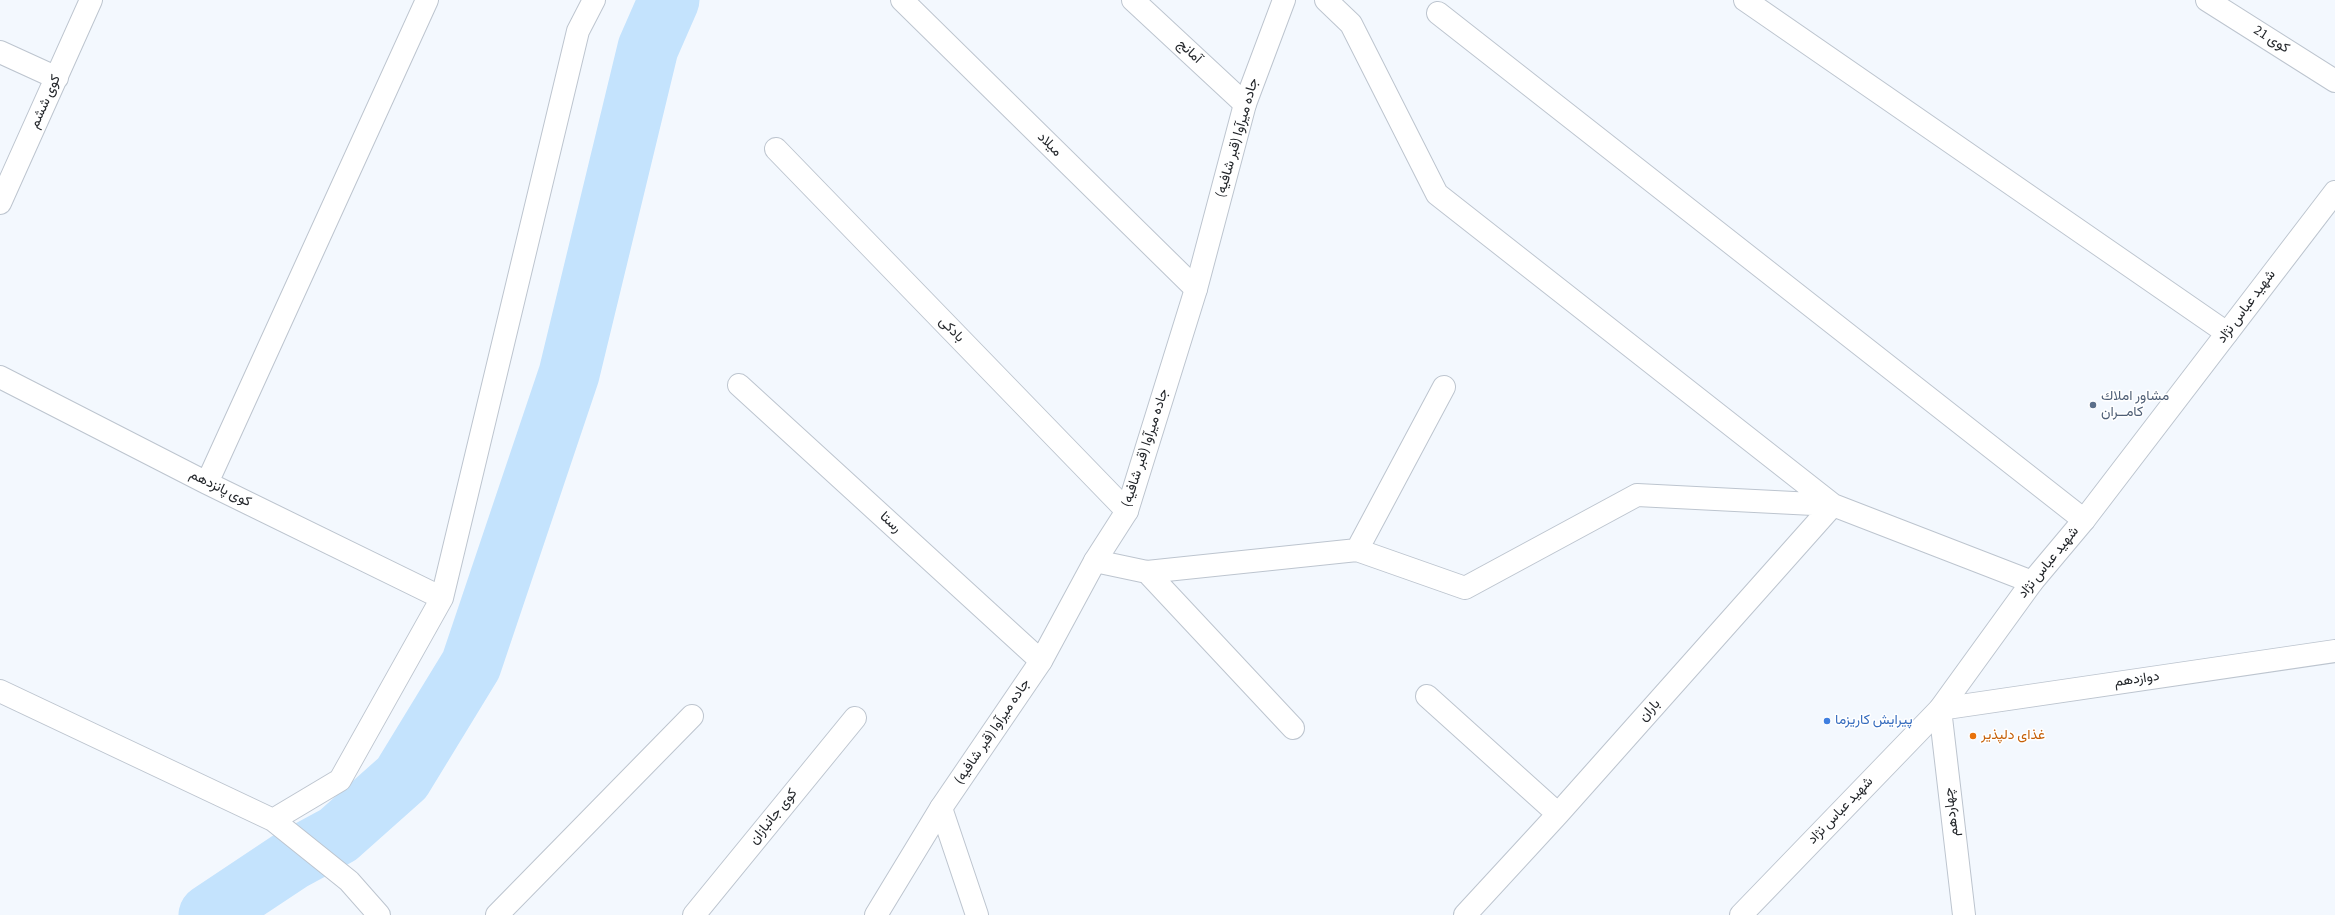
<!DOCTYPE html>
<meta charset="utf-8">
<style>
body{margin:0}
canvas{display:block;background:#f3f8fe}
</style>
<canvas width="2335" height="915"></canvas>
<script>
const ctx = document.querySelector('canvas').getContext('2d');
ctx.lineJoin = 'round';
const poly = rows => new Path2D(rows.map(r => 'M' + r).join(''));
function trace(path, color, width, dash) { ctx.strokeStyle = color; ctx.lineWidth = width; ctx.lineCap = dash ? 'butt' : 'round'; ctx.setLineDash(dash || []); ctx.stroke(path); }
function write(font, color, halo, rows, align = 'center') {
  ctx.font = font + ' "Source Sans 3",Vazirmatn,sans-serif'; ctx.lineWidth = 3; ctx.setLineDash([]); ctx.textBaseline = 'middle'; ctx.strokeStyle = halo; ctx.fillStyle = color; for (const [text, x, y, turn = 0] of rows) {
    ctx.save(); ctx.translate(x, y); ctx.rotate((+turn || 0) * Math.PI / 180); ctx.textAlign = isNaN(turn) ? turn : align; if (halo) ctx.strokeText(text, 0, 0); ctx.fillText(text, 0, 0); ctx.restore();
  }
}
const river = poly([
 [209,915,290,861,338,835,402,778,471,665,569,374,648,48,669,0]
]);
const street = poly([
 [902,0,1196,289],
 [1133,0,1245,104],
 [1326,0,1351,24,1437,194,1833,505,1558,814,1465,915],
 [1745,0,2227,333],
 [2207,0,2335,81],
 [1438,13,2084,520],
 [0,52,57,78],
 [776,149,1127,511],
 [0,203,91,0],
 [0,377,207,483,442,598],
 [739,385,1041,661],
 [207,483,427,0],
 [1357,550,1444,387],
 [1095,561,1147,572,1357,550,1465,588,1637,495,1833,505,2032,582],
 [1147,572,1293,728],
 [0,691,273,820,349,881,379,915],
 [1427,696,1558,814],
 [941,808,977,915],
 [273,820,340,780,442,598,578,31,594,0],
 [497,915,692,716],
 [694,915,855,718],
 [1964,915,1940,709,2335,651]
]);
const secondary = poly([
 [876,915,941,808,1041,661,1095,561,1127,511,1196,289,1245,104,1284,0],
 [1741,915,1940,709,2032,582,2084,520,2335,192]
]);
const markers = [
 [2093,405,4,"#5c6f8a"],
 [1827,721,4,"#3f7fe0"],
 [1973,736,4,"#e8710a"]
];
const streetNames = [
 ["کوی 21",2271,40,32],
 ["آمانج",1189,52,43],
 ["کوی ششم",46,102,-66],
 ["جاده میرآوا (قبر شافیه)",1238,138,-74],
 ["میلاد",1049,145,45],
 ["شهید عباس نژاد",2247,307,-53],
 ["بادکی",951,330,46],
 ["جاده میرآوا (قبر شافیه)",1146,448,-72],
 ["کوی پانزدهم",220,489,26],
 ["رستا",890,523,43],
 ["شهید عباس نژاد",2049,563,-51],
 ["دوازدهم",2137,680,-8],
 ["باران",1650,711,-48],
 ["جاده میرآوا (قبر شافیه)",993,732,-56],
 ["شهید عباس نژاد",1841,811,-46],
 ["چهاردهم",1952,812,-97],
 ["کوی جانبازان",774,817,-51]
];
const serviceNames = [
 ["مشاور املاك",2101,397],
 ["كامــران",2101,413]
];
const shopNames = [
 ["پیرایش کاریزما",1835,721]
];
const foodNames = [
 ["غذای دلپذیر",1981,736]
];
trace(river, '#c4e3fd', 61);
trace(street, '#bdc5cf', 24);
trace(secondary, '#bdc5cf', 24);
trace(street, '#fff', 22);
trace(secondary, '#fff', 22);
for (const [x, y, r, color] of markers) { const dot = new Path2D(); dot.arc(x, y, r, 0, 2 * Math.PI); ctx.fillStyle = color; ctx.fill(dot); trace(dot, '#fff', 1.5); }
write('14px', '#24272b', '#fff', streetNames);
write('14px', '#4e5e75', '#fff', serviceNames, 'left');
write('14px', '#366cbe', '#fff', shopNames, 'left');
write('14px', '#c56008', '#fff', foodNames, 'left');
</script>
